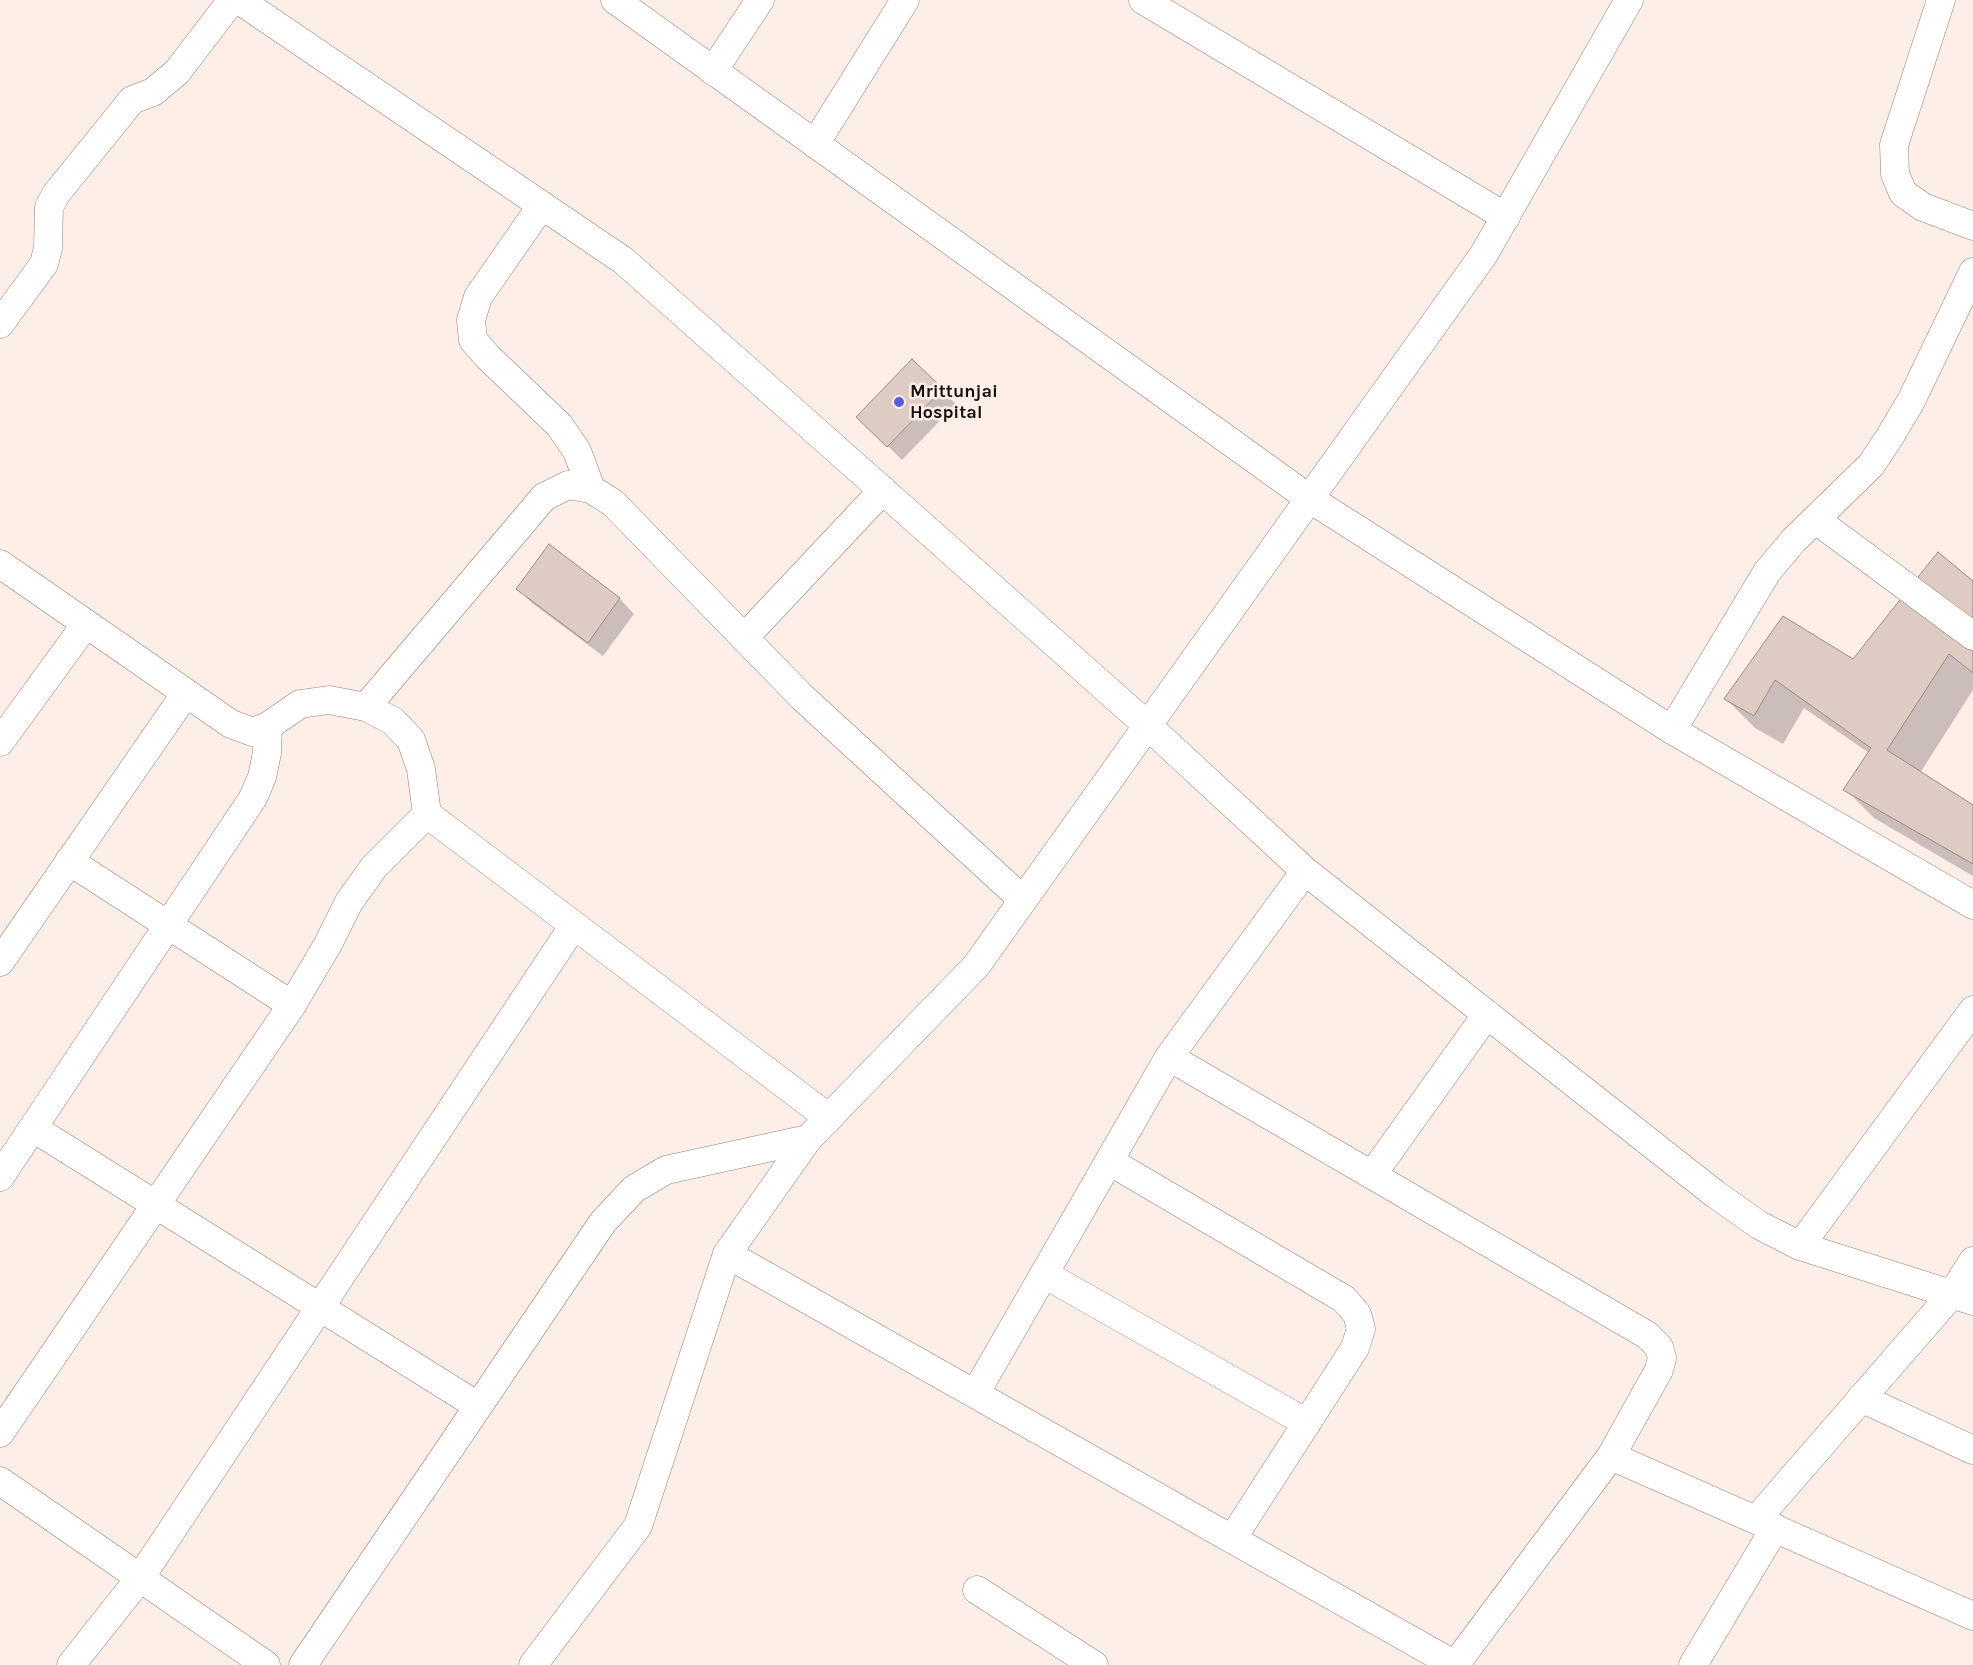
<!DOCTYPE html>
<html>
<head>
<meta charset="utf-8">
<style>
  body { margin:0 }
  canvas { display:block; background:#feeee8 }
</style>
</head>
<body>
<canvas width="1973" height="1665"></canvas>
<script>
const c = document.querySelector('canvas').getContext('2d');
c.lineJoin = 'round';
function paint(path, color) {
  c.fillStyle = color;
  c.fill(path, 'evenodd');
}
function poly(rows) {
  const path = new Path2D();
  for (const r of rows) {
    path.moveTo(r[0], r[1]);
    for (let i = 2; i < r.length; i += 2) path.lineTo(r[i], r[i + 1]);
  }
  return path;
}
function trace(path, color, width, dash) {
  c.strokeStyle = color;
  c.lineWidth = width;
  c.lineCap = dash ? 'butt' : 'round';
  c.setLineDash(dash || []);
  c.stroke(path);
}
function write(font, color, halo, rows, align = 'center') {
  c.font = font + ' Karla,sans-serif';
  c.lineWidth = 5;
  c.setLineDash([]);
  c.textBaseline = 'middle';
  c.strokeStyle = halo;
  c.fillStyle = color;
  for (const [text, x, y, turn = 0] of rows) {
    c.save();
    c.translate(x, y);
    c.rotate((+turn || 0) * Math.PI / 180);
    c.textAlign = isNaN(turn) ? turn : align;
    if (halo) c.strokeText(text, 0, 0);
    c.fillText(text, 0, 0);
    c.restore();
  }
}
paint(poly([
  [912,361,956,404,902,460,858,417],
  [549,546,620,599,634,614,603,656,532,603,518,589],
  [1973,582,1973,690,1920,773,1973,807,1973,876,1874,818,1845,789,1869,753,1804,708,1783,744,1755,728,1726,699,1783,618,1853,661]
]), '#0003');
const building = poly([
  [912,359,943,389,887,447,856,417,912,359],
  [549,544,620,598,588,643,516,589,549,544],
  [1938,552,1973,581,1973,673,1949,654,1887,750,1973,805,1973,864,1843,790,1871,748,1775,680,1754,716,1724,699,1783,616,1853,659,1938,552]
]);
paint(building, '#decbc3');
trace(building, '#9b8a83', 1);
const minor = poly([
  [239,0,624,261,1147,725,1305,871,1715,1194,1759,1225,1800,1246,1973,1301],
  [1143,0,1506,217],
  [1941,0,1894,145,1895,174,1903,193,1923,207,1973,226],
  [713,71,760,0],
  [815,144,905,0],
  [542,205,478,297,471,320,473,340,488,357,559,425,577,451,591,489],
  [0,324,44,264,48,248,49,207,56,194,132,100,153,92,177,72,232,0],
  [1816,520,1973,636],
  [0,564,231,724,253,732,268,726,300,704,329,700,366,707,393,721,411,740,421,769,427,814],
  [744,638,883,490],
  [366,707,544,497,568,485,591,489,613,503,802,697,1023,900],
  [1672,730,1767,572,1794,540,1871,465,1889,438,1911,401,1973,272],
  [0,742,86,624],
  [69,861,292,1005],
  [1305,871,1169,1057,1647,1335,1659,1347,1662,1358,1659,1370,1611,1456,1455,1665],
  [0,962,186,693],
  [33,1128,478,1406],
  [1109,1161,1344,1299,1357,1314,1361,1329,1355,1348,1232,1539],
  [1372,1175,1487,1014],
  [0,1177,253,798,262,777,267,753,268,726],
  [1800,1246,1973,1010],
  [727,1254,1455,1665],
  [1044,1274,1307,1423],
  [975,1394,1169,1057],
  [1861,1398,1973,1450],
  [0,1433,292,1005,328,944,349,902,374,867,427,814,829,1118],
  [1611,1456,1973,1616],
  [0,1481,266,1665],
  [1756,1520,1952,1294,1973,1261],
  [977,1590,1094,1665],
  [71,1665,140,1578,574,925],
  [303,1665,603,1222,634,1189,666,1170,808,1139],
  [1693,1665,1775,1528]
]);
const tertiary = poly([
  [615,0,1310,499,1672,730,1973,905],
  [533,1665,638,1526,727,1254,808,1139,976,966,1484,254,1629,0]
]);
trace(minor, '#918078', 29);
trace(tertiary, '#918078', 29);
trace(minor, '#fff', 28);
trace(tertiary, '#fff', 28);
for (const [x, y, r, color] of [
  [899,402,6,"#595ed6"]
]) {
  const dot = new Path2D();
  dot.arc(x, y, r, 0, 2 * Math.PI);
  c.fillStyle = color;
  c.fill(dot);
  trace(dot, '#feeee8', 2);
}
write('bold 18px', '#150f0c', '#feeee8', [
  ["Mrittunjai",910,392],
  ["Hospital",910,413]
], 'left');
</script>
</body>
</html>
